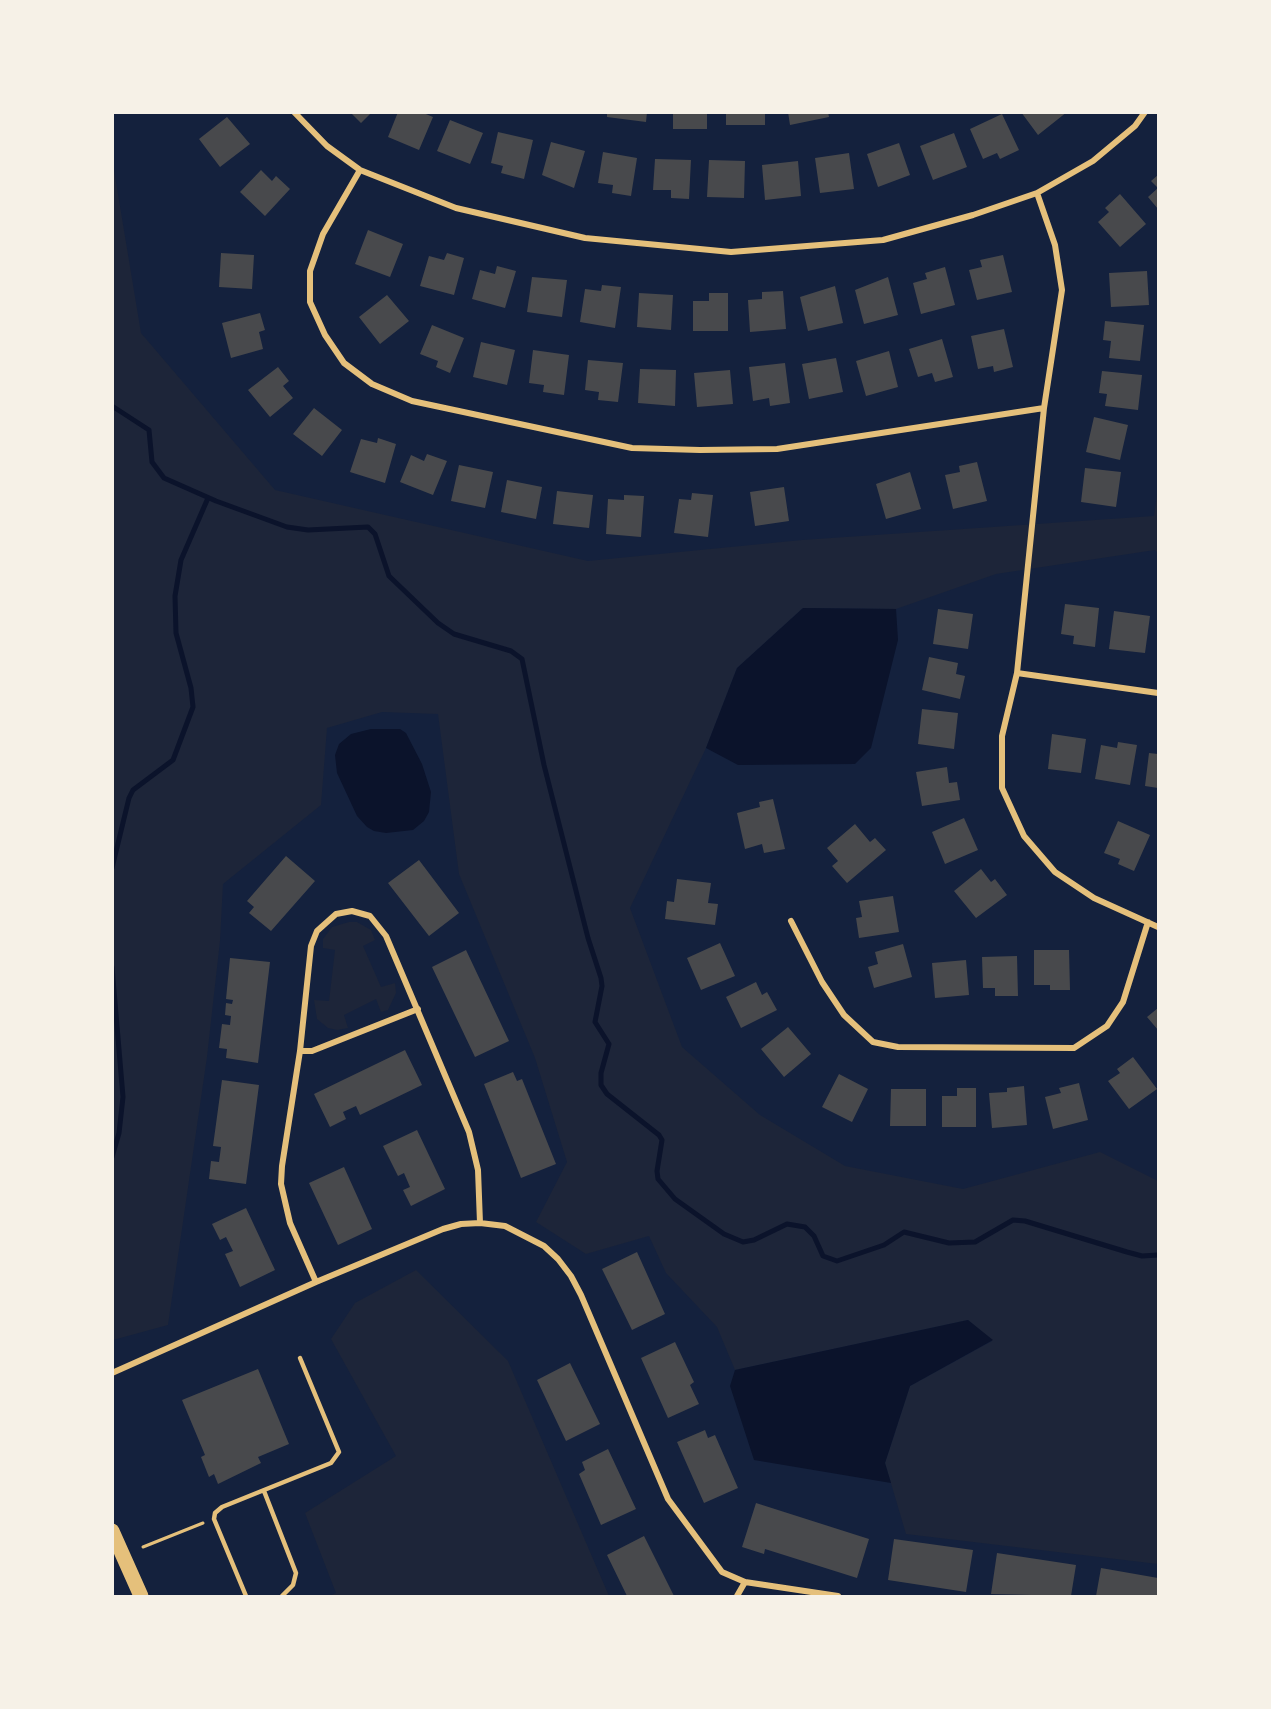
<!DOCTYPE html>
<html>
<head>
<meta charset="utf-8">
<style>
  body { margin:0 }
  #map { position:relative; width:1271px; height:1709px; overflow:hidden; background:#14213d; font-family:Figtree,sans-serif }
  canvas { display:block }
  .frame { position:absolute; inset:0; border:114px solid #f6f1e7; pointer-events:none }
</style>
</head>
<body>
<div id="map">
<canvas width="1271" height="1709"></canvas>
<div class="frame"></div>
</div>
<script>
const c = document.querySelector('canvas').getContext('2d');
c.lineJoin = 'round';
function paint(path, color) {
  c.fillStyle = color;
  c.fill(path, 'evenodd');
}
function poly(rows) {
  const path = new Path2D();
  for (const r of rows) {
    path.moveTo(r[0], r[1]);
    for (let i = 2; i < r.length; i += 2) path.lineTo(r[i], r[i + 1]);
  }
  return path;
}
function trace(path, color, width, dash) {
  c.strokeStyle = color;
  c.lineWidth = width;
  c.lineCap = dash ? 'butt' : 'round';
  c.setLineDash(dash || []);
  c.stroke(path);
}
paint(poly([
  [112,158,141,333,275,490,588,561,802,540,1154,516,1158,487,1158,553,1155,550,996,574,896,609,803,608,737,668,706,748,630,908,682,1047,760,1115,845,1166,963,1189,1100,1152,1158,1181,1158,1564,906,1534,885,1463,910,1386,992,1341,968,1320,735,1370,717,1327,666,1273,649,1236,586,1254,536,1222,567,1162,535,1058,459,874,438,714,382,712,327,728,321,805,223,884,220,941,207,1057,168,1325,113,1340],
  [349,922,357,922,371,930,375,940,363,946,381,987,395,983,396,993,388,1010,381,1012,376,999,344,1015,348,1028,337,1030,328,1028,317,1019,314,1000,329,1001,335,950,323,948,323,939,332,927],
  [416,1270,508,1361,609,1596,329,1596,336,1593,305,1513,396,1456,331,1339,355,1303]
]), '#1d2539');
paint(poly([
  [803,608,896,609,898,640,871,748,855,764,738,765,706,748,737,668],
  [371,729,400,729,406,733,422,764,431,792,429,812,424,821,413,830,386,833,374,831,367,827,357,816,337,773,335,755,339,744,351,734],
  [968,1320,993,1340,910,1386,885,1463,891,1483,754,1460,730,1386,735,1370]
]), '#0b132b');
trace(poly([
  [112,406,149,430,152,462,164,478,216,501,287,527,308,530,368,527,375,534,389,576,438,623,454,634,511,651,522,659,544,765,588,938,601,978,602,986,595,1022,609,1044,601,1073,601,1085,607,1094,659,1135,662,1140,657,1171,658,1179,675,1199,724,1234,743,1242,754,1240,787,1224,805,1227,814,1236,823,1256,837,1261,884,1245,904,1232,949,1243,975,1242,1013,1220,1025,1221,1127,1252,1142,1256,1158,1255],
  [112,868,129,798,133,790,173,760,193,707,191,688,176,633,175,596,181,560,208,498],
  [112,967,123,1097,119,1133,112,1157]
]), '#0b132b', 5);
paint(poly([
  [350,112,372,112,361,123],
  [398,112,421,112,433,117,419,150,388,137],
  [607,112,647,112,646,122,607,117],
  [673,112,707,112,707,129,673,129],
  [726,112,765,112,765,125,726,125],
  [788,112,828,112,829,117,790,125],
  [1021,112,1067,112,1038,135],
  [1002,114,1019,150,1000,159,997,153,983,159,970,129],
  [227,117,250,144,220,167,199,139],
  [450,120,483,133,470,164,437,151],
  [498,132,533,140,524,179,501,173,503,166,491,163],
  [954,133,967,167,933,180,920,146],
  [551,142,585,151,574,188,542,175],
  [899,143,910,175,878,187,867,154],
  [603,152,637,158,631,196,612,193,613,185,598,183],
  [849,153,854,189,820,193,815,158],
  [655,159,691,160,689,199,671,198,671,190,653,190],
  [709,160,745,161,744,198,707,197],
  [798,161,801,196,765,200,762,165],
  [261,170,272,181,276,176,290,189,265,216,240,192],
  [1158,175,1158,209,1148,197,1158,188,1151,181],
  [1120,194,1146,224,1120,247,1098,222,1109,212,1105,208],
  [368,230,403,244,390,277,355,264],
  [221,253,254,255,252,289,219,287],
  [447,253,464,258,454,295,420,286,429,256,444,260],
  [1003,255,1012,292,977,300,969,270,982,267,980,260],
  [497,266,516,271,505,308,472,299,480,270,495,274],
  [945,267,955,305,921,314,913,283,927,279,925,273],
  [1147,271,1149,305,1111,307,1109,273],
  [532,277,567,280,562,317,527,312],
  [888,277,898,315,864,324,855,290],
  [602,285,621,287,615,328,580,322,585,289,601,291],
  [835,286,843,323,808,331,800,297],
  [783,291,786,329,750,332,748,300,762,299,762,292],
  [639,293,673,295,671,330,637,327],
  [709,293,728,293,728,331,693,331,693,301,709,301],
  [387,295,409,321,380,344,359,317],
  [260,313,265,330,259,332,263,349,231,358,222,323],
  [1105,321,1144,325,1140,361,1109,358,1111,341,1103,340],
  [432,325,464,338,450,373,436,367,438,361,420,354],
  [1004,329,1013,367,994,372,993,366,978,369,971,336],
  [942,339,953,377,935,382,932,373,918,377,909,349],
  [481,342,515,350,507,385,473,377],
  [533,350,569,355,564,395,543,392,544,385,529,383],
  [889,351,898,387,866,396,856,361],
  [836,358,843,392,809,399,802,364],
  [588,360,623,363,618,402,598,400,599,392,585,390],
  [785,363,790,403,770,406,769,398,753,401,749,367],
  [278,367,289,381,283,386,293,398,270,417,248,390],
  [640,369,676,370,675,406,638,403],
  [730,370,733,404,697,407,694,373],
  [1102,371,1142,375,1138,410,1105,406,1107,394,1099,393],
  [314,408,342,430,322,456,293,434],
  [1094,417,1128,425,1120,460,1086,452],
  [378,438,396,444,385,483,350,472,361,439,377,443],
  [427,454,447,461,433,495,400,482,411,455,424,461],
  [977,462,987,501,953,509,945,475,960,472,959,466],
  [459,465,493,472,485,508,451,501],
  [1085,468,1121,472,1116,507,1081,502],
  [910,472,921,509,886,519,876,484],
  [507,480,542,487,536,519,501,512],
  [784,487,789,521,755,526,750,492],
  [557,491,593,495,589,528,553,524],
  [692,493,713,495,708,537,674,533,679,499,691,500],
  [624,495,644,496,641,537,606,534,608,499,624,500],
  [1065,604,1099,608,1095,647,1073,644,1074,636,1061,634],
  [938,609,973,614,968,649,933,644],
  [1114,611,1150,616,1145,653,1109,649],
  [929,657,958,663,956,674,965,676,960,699,922,690],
  [922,709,958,713,954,749,918,744],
  [1052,734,1086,739,1081,773,1048,769],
  [1118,742,1137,745,1130,785,1095,779,1101,745,1117,748],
  [1149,753,1158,754,1158,788,1145,786],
  [947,767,949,783,957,782,960,800,922,806,916,772],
  [773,799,785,849,764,853,762,844,745,849,737,813,760,807,759,802],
  [964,818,978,850,945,864,932,832],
  [1118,821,1150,835,1134,871,1118,864,1120,859,1104,853],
  [855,824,870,842,875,838,886,850,847,883,832,866,838,861,827,848],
  [286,856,315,881,271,931,249,913,254,907,247,901],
  [419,860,459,913,429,936,388,883],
  [981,869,991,882,995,879,1007,895,976,918,954,891],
  [677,879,711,883,708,903,718,904,715,925,665,919,667,901,674,902],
  [893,896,899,932,859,938,856,918,862,917,859,901],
  [720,943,735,976,701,990,687,958],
  [903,944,912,977,874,988,868,967,878,964,875,952],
  [466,950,509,1041,475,1057,432,967],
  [1034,950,1069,950,1070,990,1050,990,1050,985,1034,985],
  [1017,956,1018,996,995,996,995,988,983,988,982,957],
  [230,958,270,962,258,1063,226,1058,227,1049,219,1048,222,1024,230,1025,231,1016,225,1015,226,1003,232,1004,233,1000,226,999],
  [966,960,969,995,935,998,932,963],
  [756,982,762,995,767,992,777,1010,741,1028,726,997],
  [1158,1008,1158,1030,1147,1017],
  [788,1027,811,1054,784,1077,761,1049],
  [405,1050,422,1085,360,1115,356,1106,343,1112,346,1119,330,1127,314,1094],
  [1133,1057,1157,1089,1129,1109,1108,1081,1120,1073,1117,1069],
  [513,1072,517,1081,522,1079,556,1164,521,1178,484,1084],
  [839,1074,868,1089,852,1122,822,1107],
  [222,1080,259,1085,246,1184,209,1179,211,1161,219,1162,221,1147,213,1146],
  [1079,1083,1088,1120,1053,1129,1045,1097,1061,1093,1059,1088],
  [1024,1086,1027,1125,992,1128,989,1093,1007,1092,1007,1088],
  [957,1088,976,1088,976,1127,942,1127,942,1096,957,1096],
  [891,1089,926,1089,926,1126,890,1126],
  [417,1130,445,1189,411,1206,403,1190,410,1187,404,1173,398,1176,383,1146],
  [344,1167,372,1229,338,1245,309,1183],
  [246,1208,275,1270,240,1287,225,1254,233,1251,226,1237,220,1240,212,1224],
  [637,1252,665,1314,632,1330,602,1269],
  [675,1342,694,1382,690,1385,699,1404,668,1418,641,1358],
  [570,1363,600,1424,566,1441,537,1380],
  [258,1369,289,1444,258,1457,261,1463,218,1484,214,1474,209,1477,201,1457,205,1455,182,1400],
  [705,1430,708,1438,715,1435,738,1488,704,1503,677,1442],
  [608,1449,636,1509,601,1525,579,1474,585,1470,582,1462],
  [756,1503,869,1539,857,1578,765,1549,764,1554,742,1547],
  [644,1536,674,1596,627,1596,607,1555],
  [894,1539,973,1550,966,1592,888,1580],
  [997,1553,1076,1565,1071,1596,991,1594],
  [1101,1568,1158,1578,1158,1596,1096,1596]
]), '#48494c');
trace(poly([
  [143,1547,203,1523]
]), '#e5c07b', 3);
trace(poly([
  [264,1491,296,1573,293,1585,282,1596],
  [246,1596,214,1519,215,1513,222,1507,331,1463,339,1452,300,1358]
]), '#e5c07b', 4.5);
trace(poly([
  [294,112,327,146,360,170,456,208,585,238,731,252,883,240,973,215,1037,193,1093,161,1135,126,1145,112],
  [360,170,323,234,310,271,310,302,325,335,344,363,372,384,412,401,632,448,700,450,777,449,1044,408],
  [1037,193,1055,245,1062,290,1044,408,1017,673,1002,736,1002,788,1024,836,1055,872,1094,898,1158,927],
  [1017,673,1158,693],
  [791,921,822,982,844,1015,873,1042,898,1047,1074,1048,1107,1026,1123,1002,1148,922],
  [300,1051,312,1051,418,1009],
  [316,1282,290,1223,281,1184,282,1166,300,1051,311,946,317,931,336,914,352,911,370,916,386,936,469,1132,478,1170,480,1223],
  [112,1373,316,1282,443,1229,461,1224,480,1223,505,1226,544,1246,558,1259,571,1276,581,1295,668,1499,722,1572,745,1582,838,1596],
  [737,1596,745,1582]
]), '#e5c07b', 6);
trace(poly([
  [112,1531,141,1596]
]), '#e5c07b', 15);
</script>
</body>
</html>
